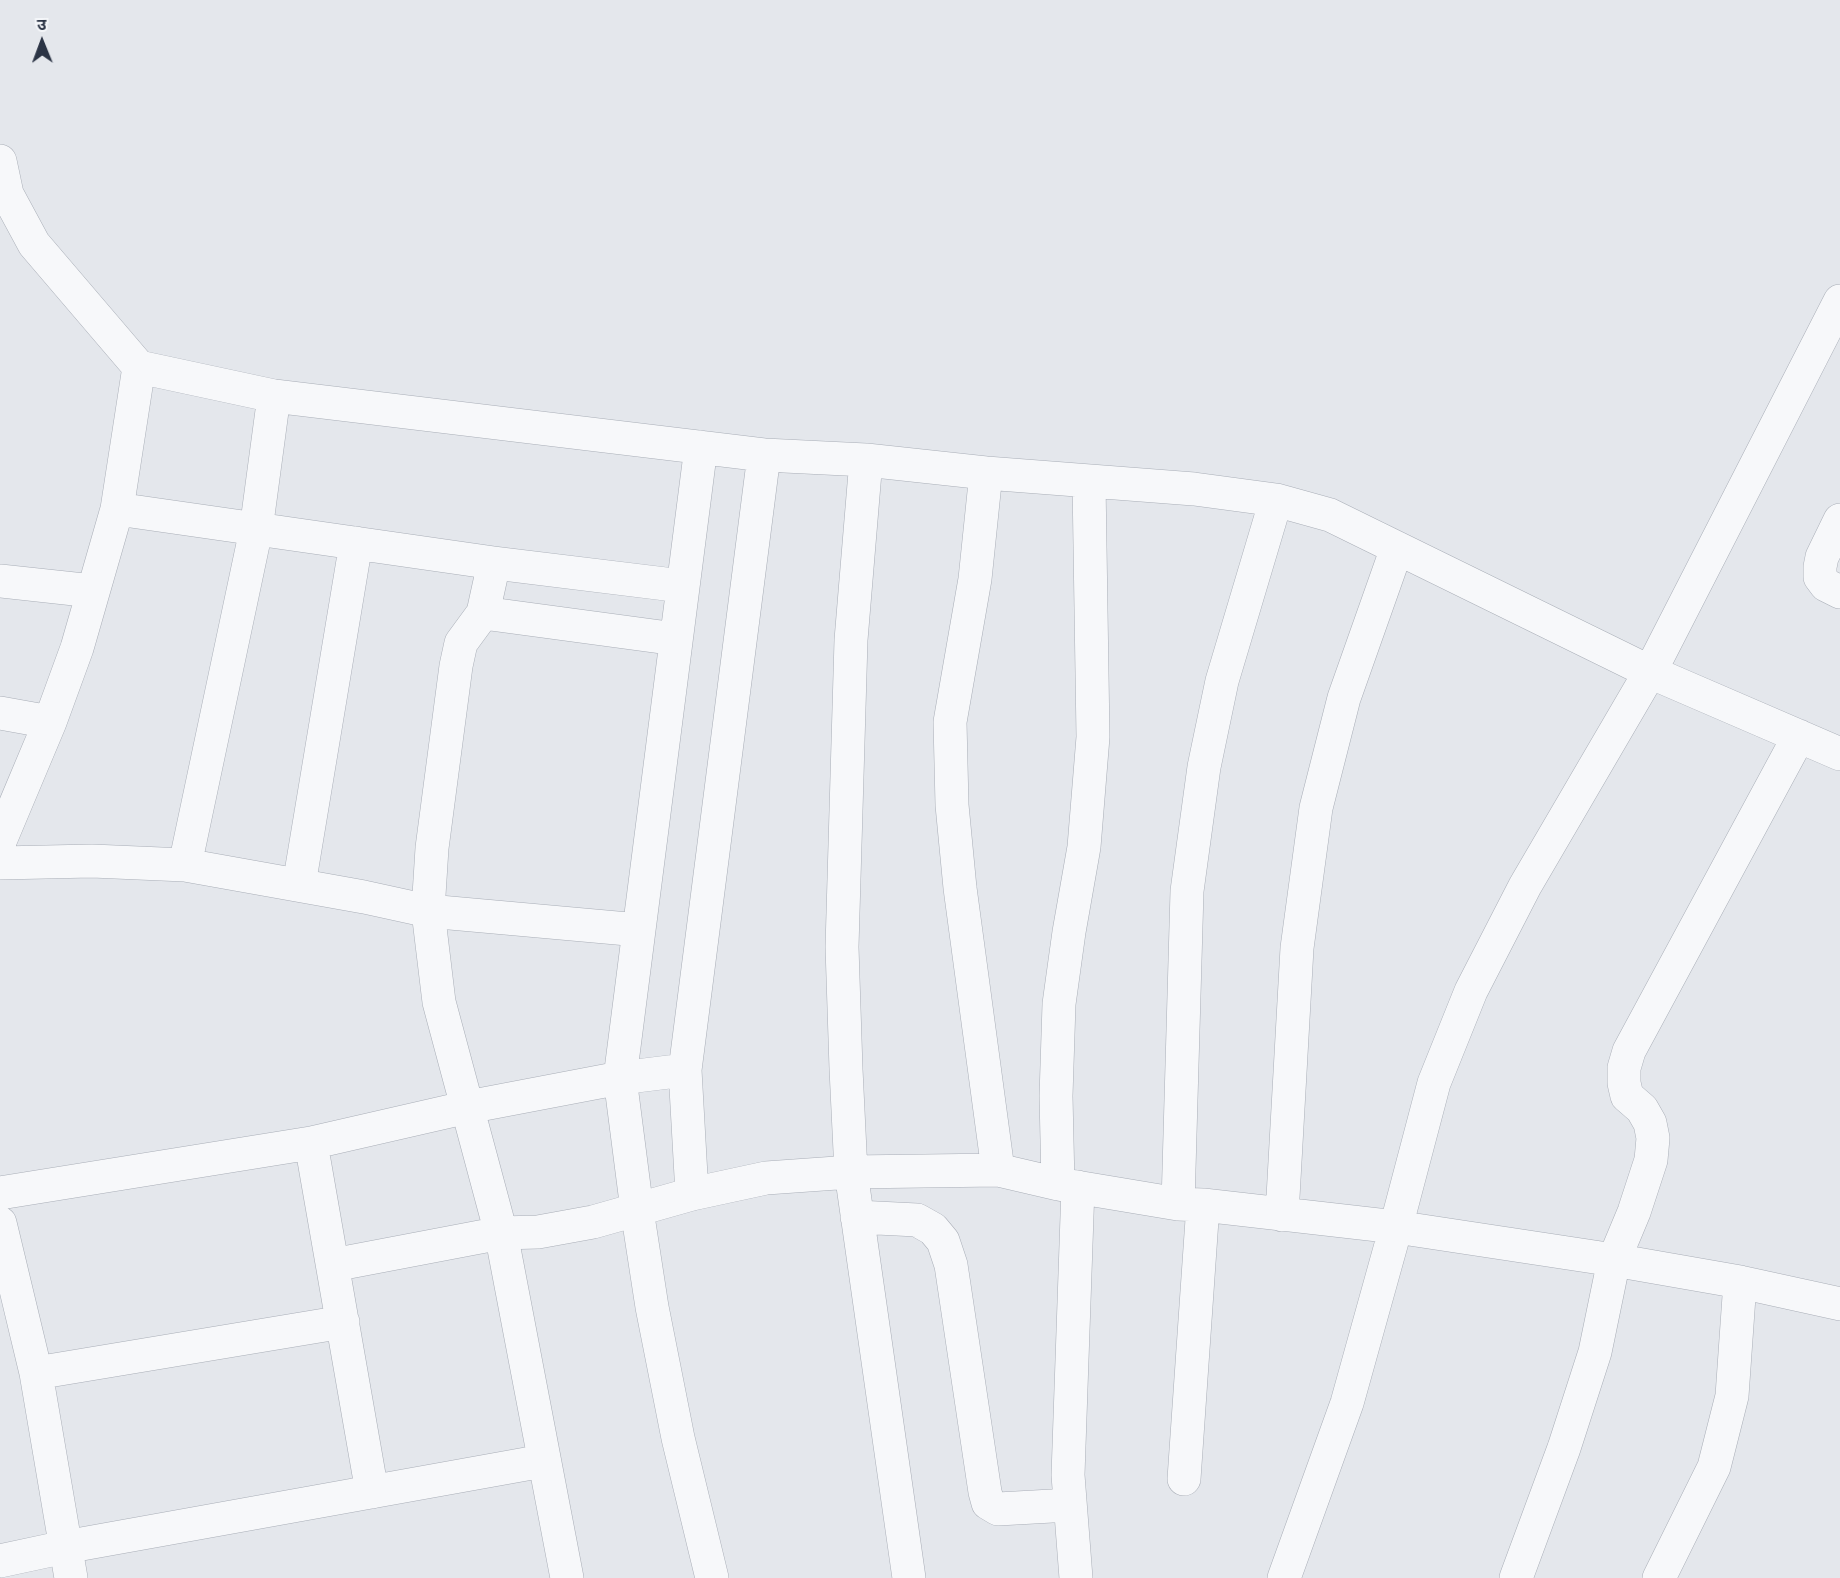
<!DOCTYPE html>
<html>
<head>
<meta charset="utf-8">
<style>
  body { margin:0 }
  #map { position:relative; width:1840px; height:1578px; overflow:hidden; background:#e4e7ec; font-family:Mulish,"Noto Sans Devanagari",sans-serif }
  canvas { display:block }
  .north { position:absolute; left:12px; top:12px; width:60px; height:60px; -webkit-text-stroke:4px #f4f6f9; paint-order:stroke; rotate:359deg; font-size:16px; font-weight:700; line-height:24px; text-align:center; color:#2b3445 }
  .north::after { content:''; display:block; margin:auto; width:21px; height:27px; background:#2b3445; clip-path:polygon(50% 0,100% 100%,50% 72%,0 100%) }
</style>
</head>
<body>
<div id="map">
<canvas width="1840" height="1578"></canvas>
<div class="north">उ</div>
</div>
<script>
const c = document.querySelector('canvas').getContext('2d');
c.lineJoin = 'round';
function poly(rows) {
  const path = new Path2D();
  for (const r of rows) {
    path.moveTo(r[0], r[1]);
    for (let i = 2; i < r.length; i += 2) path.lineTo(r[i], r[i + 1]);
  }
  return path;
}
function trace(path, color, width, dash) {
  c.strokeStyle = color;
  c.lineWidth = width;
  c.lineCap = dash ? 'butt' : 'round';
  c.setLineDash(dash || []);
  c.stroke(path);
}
const minor = poly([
  [0,161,7,194,34,244,139,367,274,396,764,455,866,460,986,473,1194,489,1276,500,1330,515,1650,672,1840,754],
  [701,447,620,1078,637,1210,652,1307,678,1438,712,1578],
  [866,460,851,640,842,947,846,1069,851,1172,909,1578],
  [986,473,975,579,950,722,952,805,960,888,998,1170],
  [117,509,494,563,682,586],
  [1840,520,1822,557,1820,567,1820,577,1826,585,1840,592],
  [494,563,483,613,461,643,456,666,432,848,428,911,439,1002,501,1233,567,1578],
  [0,581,93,591],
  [483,613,676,639],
  [0,713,50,722],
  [0,841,50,722,77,648,117,509,139,367],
  [0,863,92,861,185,865,364,897,428,911,639,930],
  [185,865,256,530,274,396],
  [299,885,356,543],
  [311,1143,372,1492],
  [1058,1184,1056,1096,1059,1004,1069,932,1084,847,1093,737,1089,482],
  [0,1193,311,1143,468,1107,620,1078,685,1070],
  [692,1194,685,1070,764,455],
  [1178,1204,1187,891,1204,767,1222,681,1276,500],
  [1282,1215,1297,948,1316,808,1344,698,1397,548],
  [857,1217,917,1220,933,1229,943,1241,951,1265,985,1492,988,1503,998,1509,1070,1505],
  [0,1223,36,1373,71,1578],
  [333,1265,501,1233,538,1232,593,1222,692,1194,766,1178,851,1172,998,1170,1058,1184,1178,1204,1203,1205,1396,1227,1614,1260,1740,1282,1840,1304],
  [36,1373,343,1322],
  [1184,1479,1203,1205],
  [0,1561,65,1547,543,1461],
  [1076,1578,1068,1475,1078,1187],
  [1284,1578,1347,1403,1396,1227,1434,1083,1471,991,1525,886,1650,672,1840,301],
  [1516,1578,1564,1448,1595,1352,1614,1260,1634,1212,1651,1160,1653,1138,1650,1123,1642,1109,1627,1096,1624,1083,1624,1068,1629,1051,1799,736],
  [1659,1578,1714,1467,1732,1396,1740,1282]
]);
trace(minor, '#a9aeb7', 34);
trace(minor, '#f7f8fa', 33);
</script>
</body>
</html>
